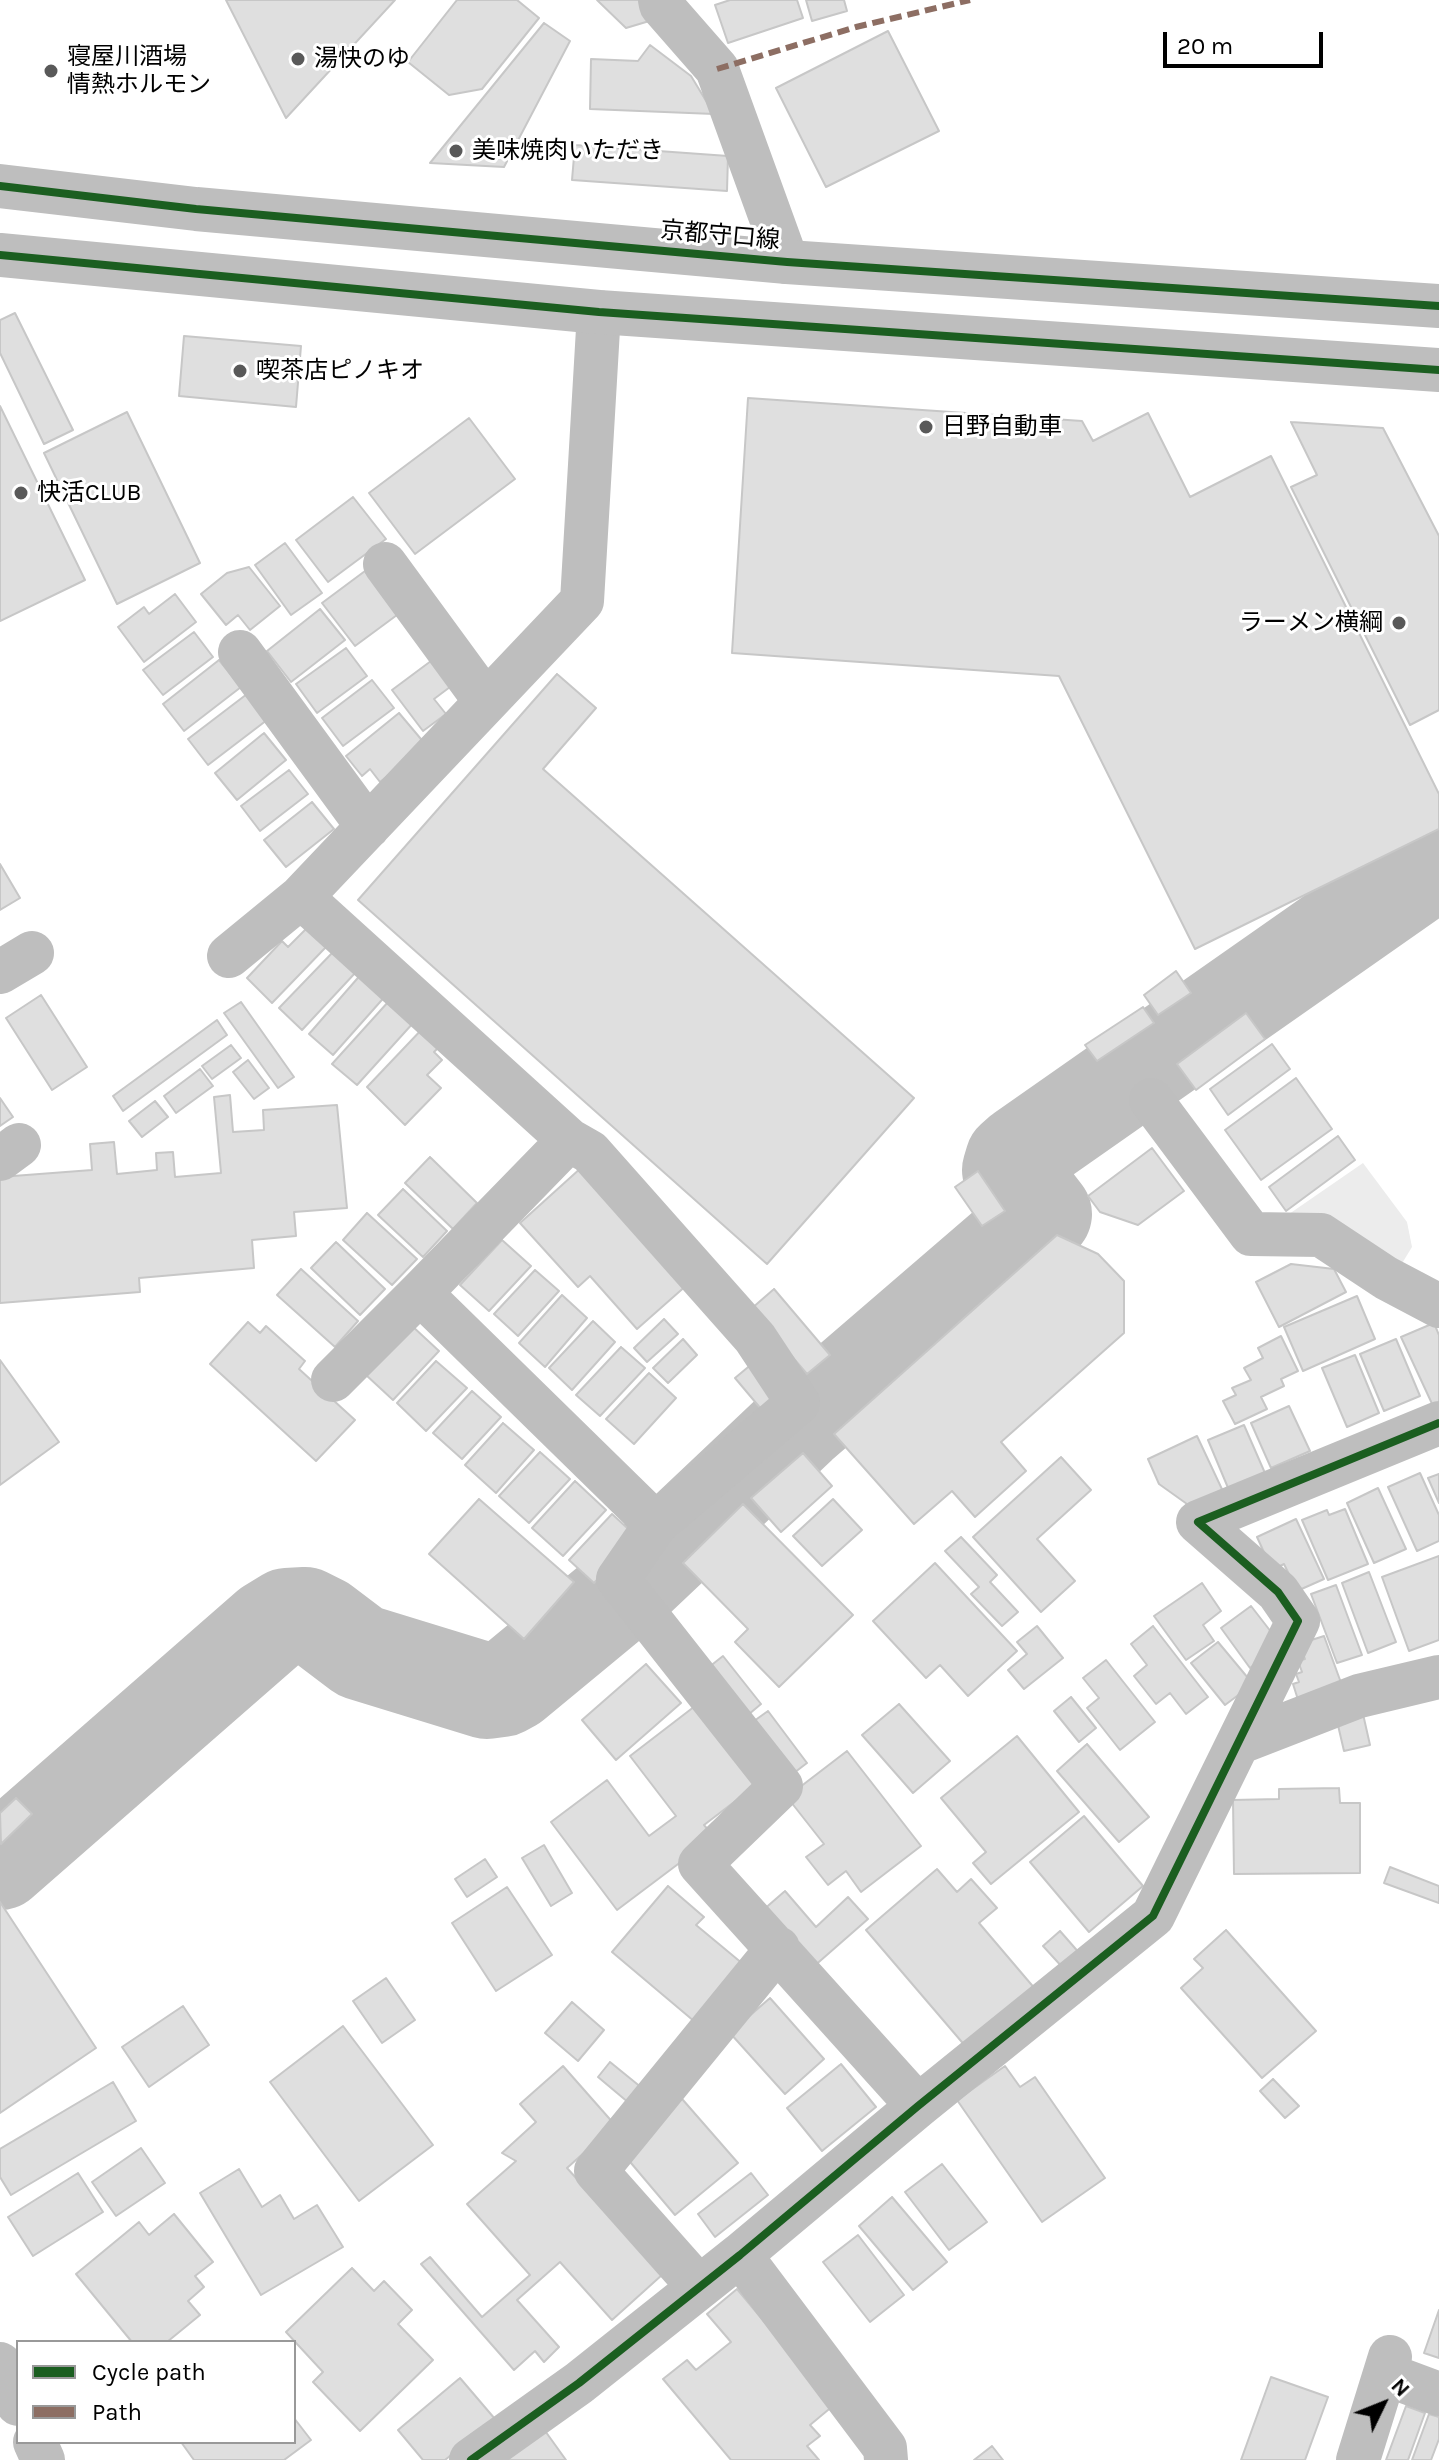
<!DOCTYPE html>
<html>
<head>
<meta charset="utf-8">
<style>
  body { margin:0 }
  #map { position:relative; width:1439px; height:2460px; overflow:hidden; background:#fff; font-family:Karla,sans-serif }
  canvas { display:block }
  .legend { position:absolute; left:16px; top:2340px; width:280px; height:104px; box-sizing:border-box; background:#fff; border:2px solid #999; margin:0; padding:10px 14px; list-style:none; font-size:24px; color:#000 }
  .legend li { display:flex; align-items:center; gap:16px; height:40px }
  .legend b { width:40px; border:2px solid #999 }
  .north { position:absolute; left:1343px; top:2364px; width:80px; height:80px; -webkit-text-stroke:6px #fff; paint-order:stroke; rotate:47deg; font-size:22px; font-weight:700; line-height:32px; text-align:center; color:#000 }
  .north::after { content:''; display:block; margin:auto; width:28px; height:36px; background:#000; clip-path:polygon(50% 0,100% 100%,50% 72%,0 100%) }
  .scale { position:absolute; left:1163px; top:32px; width:160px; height:36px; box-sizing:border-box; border:4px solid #000; border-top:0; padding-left:10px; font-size:24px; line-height:28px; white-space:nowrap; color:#000; -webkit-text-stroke:6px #fff; paint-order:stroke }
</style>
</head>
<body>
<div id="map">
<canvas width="1439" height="2460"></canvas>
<ul class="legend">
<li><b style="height:10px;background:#1b5e20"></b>Cycle path</li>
<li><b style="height:10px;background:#8d6e63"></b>Path</li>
</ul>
<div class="north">N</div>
<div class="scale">20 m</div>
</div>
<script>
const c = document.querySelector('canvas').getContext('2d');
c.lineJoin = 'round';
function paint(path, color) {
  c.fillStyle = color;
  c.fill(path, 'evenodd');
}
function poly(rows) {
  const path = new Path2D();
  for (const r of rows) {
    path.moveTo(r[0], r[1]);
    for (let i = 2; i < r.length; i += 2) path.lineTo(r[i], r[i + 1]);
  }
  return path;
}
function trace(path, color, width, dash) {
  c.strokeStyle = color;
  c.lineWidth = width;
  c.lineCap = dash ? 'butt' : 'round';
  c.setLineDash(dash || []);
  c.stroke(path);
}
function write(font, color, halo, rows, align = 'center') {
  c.font = font + ' Karla,"Noto Sans JP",sans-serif';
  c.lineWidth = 6;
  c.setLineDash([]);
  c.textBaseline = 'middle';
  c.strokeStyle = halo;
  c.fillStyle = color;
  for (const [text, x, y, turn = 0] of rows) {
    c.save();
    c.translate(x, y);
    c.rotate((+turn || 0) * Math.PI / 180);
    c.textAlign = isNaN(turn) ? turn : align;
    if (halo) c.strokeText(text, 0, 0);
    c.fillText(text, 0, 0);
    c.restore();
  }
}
paint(poly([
  [1363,1163,1407,1222,1412,1247,1401,1265,1276,1223]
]), '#ececec');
trace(poly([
  [0,1862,269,1627,287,1616,305,1615,323,1624,360,1652,487,1691,502,1689,513,1683,617,1597,799,1425,1044,1214,1010,1170,1013,1160,1022,1152,1439,860]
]), '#bfbfbf', 96);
const building = poly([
  [226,0,395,0,286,118,226,0],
  [457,0,517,0,539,18,482,89,449,95,408,62,457,0],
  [597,0,650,0,656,19,626,28,597,0],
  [730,0,797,0,803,18,728,43,715,5,730,0],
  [806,0,844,0,847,11,812,21,806,0],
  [544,23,570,41,504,167,430,163,544,23],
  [888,31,939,131,826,187,776,88,888,31],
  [650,45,691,76,714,114,590,109,591,59,638,61,650,45],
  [575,145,728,156,727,191,572,180,575,145],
  [15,313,73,430,44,444,0,353,0,320,15,313],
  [184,336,301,346,296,407,179,396,184,336],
  [748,398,1082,421,1093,441,1148,413,1190,497,1271,456,1439,794,1439,829,1195,949,1059,676,732,653,748,398],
  [0,406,85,580,0,621,0,406],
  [127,412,200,563,117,604,44,453,127,412],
  [469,418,515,479,415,554,369,493,469,418],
  [1291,422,1383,428,1439,536,1439,710,1410,725,1291,487,1317,475,1291,422],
  [353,497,386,539,328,582,296,540,353,497],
  [285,543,322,593,291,615,255,565,285,543],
  [249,567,280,606,250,630,238,615,226,625,201,594,227,573,249,567],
  [365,571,397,615,355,646,322,603,365,571],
  [175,594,196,622,144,662,118,627,144,607,149,614,175,594],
  [320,609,345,640,291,682,267,651,320,609],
  [194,632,213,657,163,695,143,670,194,632],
  [346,648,367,676,317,713,296,684,346,648],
  [435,658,454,684,434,699,446,714,423,731,392,690,435,658],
  [219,660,241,687,184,731,163,704,219,660],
  [557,674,596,708,543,769,914,1098,767,1264,358,900,557,674],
  [372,680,394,708,343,746,322,718,372,680],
  [247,694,267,720,208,765,188,739,247,694],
  [399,713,426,745,380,782,370,769,362,776,346,756,399,713],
  [264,733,286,760,237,800,215,773,264,733],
  [289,770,308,794,260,831,241,806,289,770],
  [312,802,334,829,286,867,264,840,312,802],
  [0,864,20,898,0,910,0,864],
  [306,929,326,947,272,1003,247,978,282,941,288,947,306,929],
  [334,951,356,972,302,1030,279,1008,334,951],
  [1176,971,1191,993,1158,1015,1144,995,1176,971],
  [363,972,388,993,333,1055,309,1034,363,972],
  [41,995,87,1067,52,1090,6,1018,41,995],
  [389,1001,414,1022,357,1085,332,1064,389,1001],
  [241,1002,294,1077,278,1088,224,1013,241,1002],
  [1143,1007,1154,1023,1097,1061,1085,1045,1143,1007],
  [1246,1013,1265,1039,1196,1090,1177,1064,1246,1013],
  [217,1020,227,1035,123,1111,113,1096,217,1020],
  [425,1026,443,1043,434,1052,442,1060,427,1075,441,1088,405,1125,367,1087,425,1026],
  [1272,1044,1290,1069,1228,1115,1210,1089,1272,1044],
  [231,1045,241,1058,212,1079,202,1066,231,1045],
  [248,1060,269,1088,254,1099,233,1072,248,1060],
  [200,1069,213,1086,176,1113,164,1096,200,1069],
  [1296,1078,1332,1129,1261,1180,1225,1130,1296,1078],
  [230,1095,233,1132,264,1130,263,1110,337,1105,347,1208,294,1212,296,1236,252,1240,254,1268,139,1278,140,1292,0,1303,0,1177,92,1170,90,1144,114,1142,117,1174,157,1170,156,1153,173,1152,175,1177,221,1173,214,1097,230,1095],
  [0,1098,13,1117,0,1126,0,1098],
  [155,1101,168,1117,142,1137,129,1121,155,1101],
  [1338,1136,1355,1160,1286,1211,1269,1187,1338,1136],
  [1152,1148,1184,1191,1138,1225,1100,1212,1088,1196,1152,1148],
  [430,1157,477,1203,453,1229,405,1183,430,1157],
  [582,1167,688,1284,637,1329,590,1276,578,1287,520,1223,582,1167],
  [978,1171,1005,1211,982,1226,955,1187,978,1171],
  [403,1189,447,1231,423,1257,378,1215,403,1189],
  [367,1213,417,1259,392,1285,343,1240,367,1213],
  [1057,1235,1098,1254,1124,1281,1124,1333,1001,1442,1026,1471,975,1517,952,1491,914,1524,834,1434,1057,1235],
  [502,1240,531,1266,489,1311,460,1285,502,1240],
  [336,1242,385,1289,360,1315,311,1268,336,1242],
  [1291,1264,1334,1269,1346,1292,1279,1327,1256,1282,1291,1264],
  [301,1269,358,1321,335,1347,277,1295,301,1269],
  [535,1270,559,1291,518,1336,494,1314,535,1270],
  [774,1289,830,1355,807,1374,751,1309,774,1289],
  [562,1295,587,1318,545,1367,519,1343,562,1295],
  [1357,1296,1375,1339,1303,1371,1284,1327,1357,1296],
  [664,1319,678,1334,647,1362,634,1348,664,1319],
  [593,1321,615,1342,572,1390,549,1368,593,1321],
  [248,1322,260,1333,266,1326,305,1361,299,1369,355,1420,316,1461,210,1364,248,1322],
  [1434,1323,1439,1335,1439,1406,1434,1408,1401,1337,1434,1323],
  [411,1325,439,1351,393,1400,366,1375,411,1325],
  [1281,1336,1298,1371,1281,1379,1284,1386,1261,1397,1267,1409,1235,1424,1223,1401,1236,1395,1232,1388,1251,1380,1244,1368,1263,1358,1258,1348,1281,1336],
  [683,1339,697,1355,668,1383,653,1368,683,1339],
  [1396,1339,1420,1396,1384,1411,1360,1354,1396,1339],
  [621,1347,645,1368,600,1416,576,1395,621,1347],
  [1355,1355,1379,1413,1347,1427,1322,1368,1355,1355],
  [0,1360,59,1442,0,1485,0,1360],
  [436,1361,467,1388,426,1431,397,1403,436,1361],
  [753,1363,785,1401,767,1416,735,1378,753,1363],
  [649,1373,676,1398,634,1444,606,1419,649,1373],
  [472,1391,501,1417,462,1459,433,1433,472,1391],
  [1289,1406,1310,1451,1271,1468,1251,1423,1289,1406],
  [503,1423,534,1450,496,1493,465,1465,503,1423],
  [1244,1425,1268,1480,1231,1495,1208,1440,1244,1425],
  [1197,1436,1228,1502,1201,1514,1159,1484,1148,1459,1197,1436],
  [540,1452,570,1479,529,1523,499,1496,540,1452],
  [803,1453,832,1486,781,1532,751,1498,803,1453],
  [1061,1457,1091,1490,1037,1539,1075,1581,1041,1612,973,1537,1061,1457],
  [1420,1473,1439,1515,1439,1541,1417,1551,1388,1487,1420,1473],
  [1439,1474,1439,1503,1428,1478,1439,1474],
  [575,1481,606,1510,563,1556,532,1528,575,1481],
  [1378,1488,1406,1549,1374,1563,1347,1503,1378,1488],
  [479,1499,574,1582,524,1639,429,1554,479,1499],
  [833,1499,862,1530,822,1566,793,1536,833,1499],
  [743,1504,853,1615,779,1687,735,1642,748,1629,683,1563,743,1504],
  [1345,1509,1368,1564,1328,1580,1302,1520,1327,1510,1329,1515,1345,1509],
  [612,1514,637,1537,594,1583,569,1560,612,1514],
  [1296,1519,1324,1579,1297,1591,1284,1564,1272,1570,1257,1537,1296,1519],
  [961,1537,997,1575,990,1582,1018,1612,1002,1626,971,1594,979,1587,945,1551,961,1537],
  [1439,1556,1439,1640,1409,1651,1382,1577,1439,1556],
  [935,1563,1017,1651,968,1696,940,1665,926,1678,873,1621,935,1563],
  [1369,1572,1396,1642,1368,1653,1342,1583,1369,1572],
  [1202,1583,1221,1611,1203,1625,1214,1641,1186,1660,1154,1616,1202,1583],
  [1336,1585,1362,1655,1337,1663,1311,1594,1336,1585],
  [1251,1606,1275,1637,1273,1651,1250,1668,1221,1628,1251,1606],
  [1037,1626,1063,1658,1024,1689,1008,1670,1027,1654,1017,1642,1037,1626],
  [1153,1626,1208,1697,1186,1714,1170,1693,1156,1704,1134,1676,1147,1665,1131,1644,1153,1626],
  [1324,1636,1344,1691,1300,1706,1293,1684,1299,1682,1296,1674,1302,1672,1298,1661,1305,1659,1299,1644,1324,1636],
  [1218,1642,1253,1684,1225,1705,1191,1663,1218,1642],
  [723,1656,761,1704,742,1720,704,1671,723,1656],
  [1106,1660,1155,1722,1120,1750,1087,1708,1099,1698,1083,1678,1106,1660],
  [646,1664,681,1703,616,1760,582,1720,646,1664],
  [1071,1697,1096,1728,1079,1742,1054,1711,1071,1697],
  [699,1703,759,1783,704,1825,714,1837,617,1910,551,1822,607,1780,649,1836,676,1816,630,1756,699,1703],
  [899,1704,950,1761,913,1793,862,1735,899,1704],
  [768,1711,807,1763,786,1779,747,1726,768,1711],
  [1363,1714,1370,1745,1344,1751,1337,1721,1363,1714],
  [1017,1736,1079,1812,991,1884,973,1863,986,1852,941,1798,1017,1736],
  [1087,1744,1149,1817,1119,1842,1057,1771,1087,1744],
  [847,1751,921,1846,861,1892,846,1871,828,1885,806,1857,824,1844,787,1797,847,1751],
  [1339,1788,1340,1803,1360,1803,1360,1873,1234,1874,1233,1800,1279,1799,1279,1789,1339,1788],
  [16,1798,32,1814,1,1844,0,1813,16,1798],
  [1084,1816,1143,1886,1089,1932,1030,1862,1084,1816],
  [544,1845,572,1893,551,1906,522,1858,544,1845],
  [485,1859,497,1877,467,1897,455,1879,485,1859],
  [1390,1867,1439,1886,1439,1903,1384,1883,1390,1867],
  [937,1869,957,1892,971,1879,997,1908,979,1923,1036,1990,967,2048,866,1930,937,1869],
  [668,1886,704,1917,696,1925,749,1969,701,2027,612,1952,668,1886],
  [507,1887,552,1955,496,1991,452,1923,507,1887],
  [785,1891,816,1927,848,1897,868,1919,812,1968,762,1911,785,1891],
  [0,1902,96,2048,0,2113,0,1902],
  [1226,1930,1316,2031,1262,2078,1181,1988,1203,1968,1194,1959,1226,1930],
  [1060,1931,1081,1955,1064,1969,1043,1946,1060,1931],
  [386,1978,415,2020,382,2043,353,2001,386,1978],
  [770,1998,824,2059,785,2094,730,2033,770,1998],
  [572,2002,604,2030,578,2061,545,2033,572,2002],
  [183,2006,209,2045,149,2087,122,2047,183,2006],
  [343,2026,433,2145,359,2201,270,2082,343,2026],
  [610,2062,642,2088,629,2103,598,2077,610,2062],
  [841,2064,876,2107,822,2151,787,2108,841,2064],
  [563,2066,615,2125,567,2168,663,2274,612,2320,560,2262,517,2300,559,2347,544,2362,535,2351,514,2370,421,2264,430,2257,482,2317,530,2275,467,2204,516,2161,502,2153,536,2122,520,2104,563,2066],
  [1005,2066,1020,2087,1035,2077,1105,2178,1042,2222,957,2100,1005,2066],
  [1273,2079,1299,2106,1285,2118,1260,2091,1273,2079],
  [113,2082,136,2121,11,2195,0,2177,0,2149,113,2082],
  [676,2092,738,2163,675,2215,620,2150,676,2092],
  [141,2148,165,2183,116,2216,92,2182,141,2148],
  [942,2164,987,2222,949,2250,905,2192,942,2164],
  [239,2169,262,2207,280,2195,294,2219,317,2205,343,2247,261,2295,200,2193,239,2169],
  [78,2173,103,2212,33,2256,8,2217,78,2173],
  [751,2173,768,2195,715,2237,698,2214,751,2173],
  [892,2197,947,2262,913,2290,859,2226,892,2197],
  [174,2214,213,2262,195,2276,204,2287,188,2301,200,2315,167,2342,132,2342,76,2274,139,2222,149,2235,174,2214],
  [858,2235,904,2295,870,2322,823,2262,858,2235],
  [352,2268,374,2291,384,2281,412,2310,398,2324,433,2360,360,2431,313,2382,323,2372,286,2332,352,2268],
  [737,2289,834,2405,810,2425,820,2436,807,2446,819,2460,731,2460,663,2379,687,2360,696,2370,731,2342,707,2314,737,2289],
  [1439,2310,1439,2358,1424,2353,1439,2310],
  [1271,2377,1328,2397,1305,2460,1241,2460,1271,2377],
  [460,2378,495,2419,445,2460,423,2460,398,2430,460,2378],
  [1406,2406,1425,2413,1408,2460,1386,2460,1406,2406],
  [1429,2414,1439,2417,1439,2439,1431,2460,1412,2460,1429,2414],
  [294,2418,311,2440,284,2460,194,2460,181,2442,294,2442,294,2418],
  [543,2428,566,2460,498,2460,543,2428],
  [992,2446,1003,2460,974,2460,992,2446]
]);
paint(building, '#dfdfdf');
trace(building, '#c7c7c7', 2);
trace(poly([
  [660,0,661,5,717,69,787,262],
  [599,312,582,601,301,897,569,1140,420,1293,656,1524],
  [385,564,486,702],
  [240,652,368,827],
  [229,956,301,897],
  [0,972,32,953],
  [1151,1100,1251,1234,1321,1235,1386,1278,1439,1306],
  [569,1140,590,1152,755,1338,798,1403,656,1524,618,1579,781,1786,700,1864,918,2106],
  [0,1159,19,1145],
  [333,1380,420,1293],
  [1238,1743,1359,1696,1439,1677],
  [740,2255,885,2448,886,2460],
  [699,2287,596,2171,778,1948],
  [0,2364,18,2404],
  [1385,2374,1439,2394],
  [35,2442,43,2460],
  [471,2460,579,2383,740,2255,918,2106,1153,1916,1298,1621,1278,1592,1198,1522,1439,1423],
  [1358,2460,1390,2357]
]), '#bebebe', 44);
trace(poly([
  [0,186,196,209,787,262,1439,306],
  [0,255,599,312,1439,370]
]), '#bebebe', 44);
trace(poly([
  [717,69,856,27,970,0]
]), '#8d6e63', 6, [12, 6]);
trace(poly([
  [0,186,196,209,787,262,1439,306],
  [0,255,599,312,1439,370],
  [471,2460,579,2383,740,2255,918,2106,1153,1916,1298,1621,1278,1592,1198,1522,1439,1423]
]), '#1b5e20', 8);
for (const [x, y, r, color] of [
  [298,59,8,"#595959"],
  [51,71,8,"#595959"],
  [456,151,8,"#595959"],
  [240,371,8,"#595959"],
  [926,427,8,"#595959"],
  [21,493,8,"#595959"],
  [1399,623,8,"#595959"]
]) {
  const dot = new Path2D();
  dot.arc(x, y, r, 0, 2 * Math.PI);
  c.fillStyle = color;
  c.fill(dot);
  trace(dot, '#fff', 3);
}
write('24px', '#000', '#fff', [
  ["寝屋川酒場",67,57],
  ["情熱ホルモン",67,85],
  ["湯快のゆ",314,59],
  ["美味焼肉いただき",472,151],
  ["喫茶店ピノキオ",256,371],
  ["日野自動車",942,427],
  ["快活CLUB",37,493],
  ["ラーメン横綱",1383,623,"right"]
], 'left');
write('24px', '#000', '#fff', [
  ["京都守口線",720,236,5]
]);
</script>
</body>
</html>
